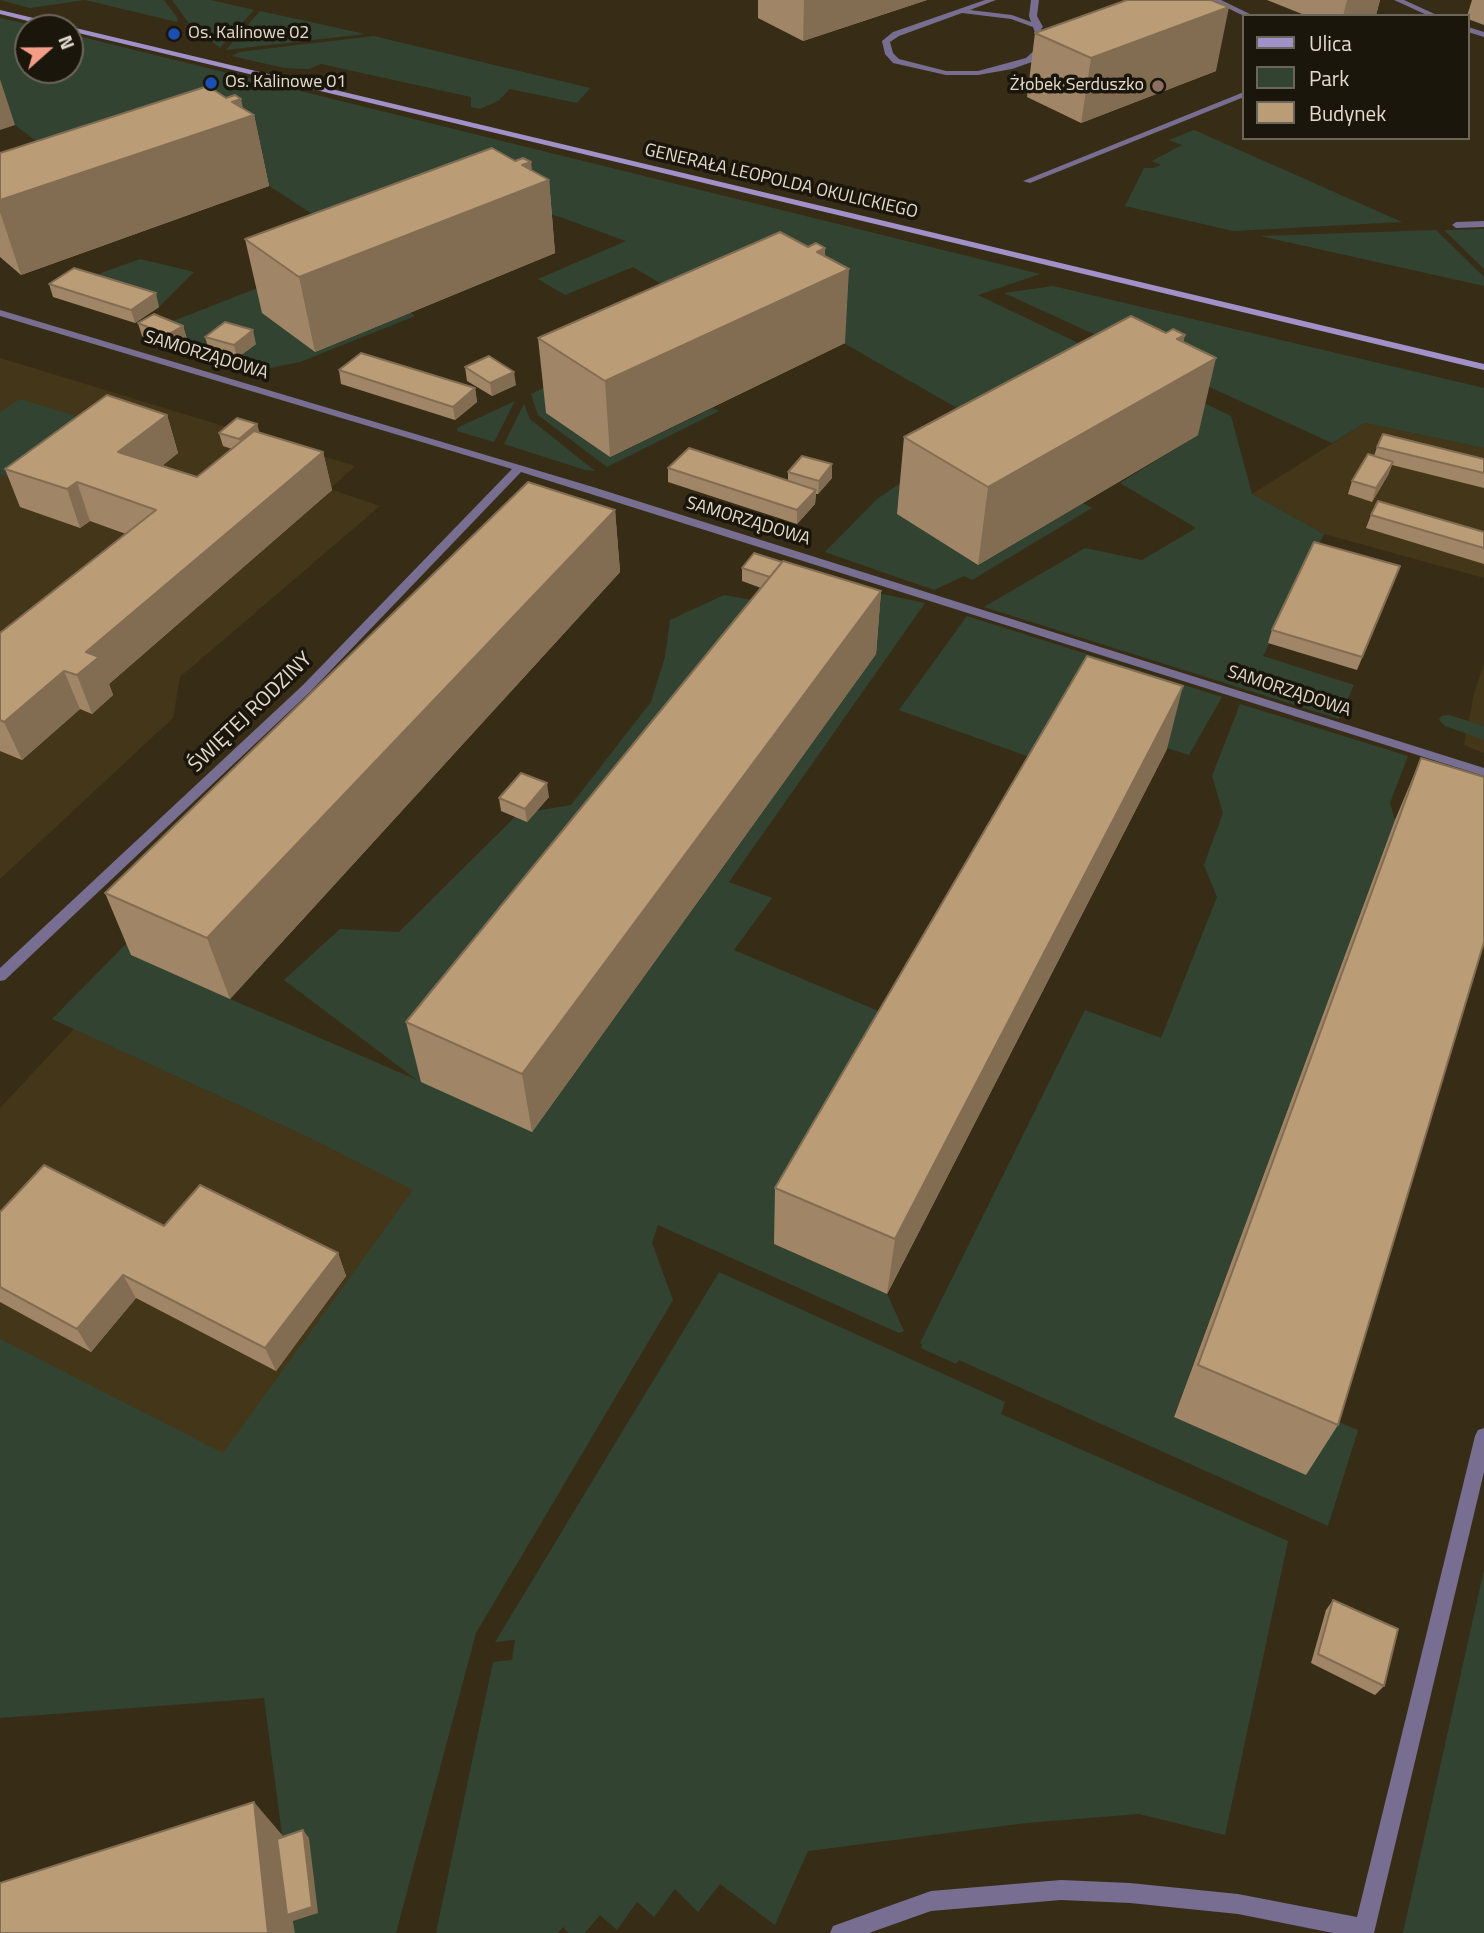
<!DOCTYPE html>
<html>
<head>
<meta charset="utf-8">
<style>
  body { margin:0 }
  #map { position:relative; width:1484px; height:1933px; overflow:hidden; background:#372d16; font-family:"Titillium Web",sans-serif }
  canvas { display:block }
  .legend { position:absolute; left:1242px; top:14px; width:228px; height:126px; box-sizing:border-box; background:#1b160c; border:2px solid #6b655a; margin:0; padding:9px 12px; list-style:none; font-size:21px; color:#e2dbce }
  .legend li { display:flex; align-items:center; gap:14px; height:35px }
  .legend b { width:35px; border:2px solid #6b655a }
  .north { position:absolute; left:14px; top:14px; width:70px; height:70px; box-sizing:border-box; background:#1b160c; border:2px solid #6b655a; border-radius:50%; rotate:69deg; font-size:19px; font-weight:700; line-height:28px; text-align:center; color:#e2dbce }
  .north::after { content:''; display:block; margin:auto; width:24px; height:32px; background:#f49e87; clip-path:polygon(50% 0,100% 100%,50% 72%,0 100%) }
</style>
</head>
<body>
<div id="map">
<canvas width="1484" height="1933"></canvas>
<ul class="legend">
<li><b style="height:9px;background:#a191c9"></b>Ulica</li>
<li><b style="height:19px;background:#324431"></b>Park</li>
<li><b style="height:19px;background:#ba9c77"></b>Budynek</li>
</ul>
<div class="north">N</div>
</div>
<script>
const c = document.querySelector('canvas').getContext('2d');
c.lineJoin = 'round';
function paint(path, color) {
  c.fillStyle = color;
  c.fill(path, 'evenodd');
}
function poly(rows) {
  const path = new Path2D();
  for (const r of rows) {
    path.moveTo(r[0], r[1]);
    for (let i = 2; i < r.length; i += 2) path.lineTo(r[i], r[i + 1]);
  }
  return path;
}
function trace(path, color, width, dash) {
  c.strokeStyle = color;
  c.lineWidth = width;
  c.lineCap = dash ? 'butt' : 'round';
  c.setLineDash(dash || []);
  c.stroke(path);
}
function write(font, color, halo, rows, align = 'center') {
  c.font = font + ' "Titillium Web",sans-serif';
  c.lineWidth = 7;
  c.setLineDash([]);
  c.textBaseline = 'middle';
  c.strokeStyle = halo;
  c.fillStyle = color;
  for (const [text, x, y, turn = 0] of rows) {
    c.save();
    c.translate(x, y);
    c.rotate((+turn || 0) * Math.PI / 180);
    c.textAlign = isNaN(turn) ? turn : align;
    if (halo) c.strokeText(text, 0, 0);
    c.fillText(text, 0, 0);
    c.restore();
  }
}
paint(poly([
  [0,358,355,466,330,489,380,506,180,677,173,718,0,879],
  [1365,423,1484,448,1484,578,1324,534,1252,494],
  [1484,664,1484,753,1464,745,1474,693],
  [74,1029,312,1139,414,1190,476,1633,257,1639,138,1638,0,1609,0,1108]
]), '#443618');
paint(poly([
  [0,0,164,0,178,19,177,22,85,0,30,8],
  [172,0,211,0,254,10,220,48,188,22],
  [260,11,365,34,226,50],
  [0,18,44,28,28,28,28,70,70,70,70,34,1040,274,978,295,1231,416,1252,494,1324,534,1263,656,1354,685,1339,719,984,607,1085,548,1142,560,1196,528,1120,483,1197,435,978,420,814,326,610,457,713,408,719,411,607,467,538,415,531,394,625,348,697,305,633,267,565,295,538,279,626,241,560,217,482,197,349,238,248,172,90,181,0,114],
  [374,36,590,88,577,103,510,89,498,101,480,109,471,107,471,97,321,64,309,69,284,68,232,56,239,52],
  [1194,130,1402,222,1233,231,1125,206,1144,168,1153,168,1161,165,1152,161,1182,145,1169,140],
  [1484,229,1484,269,1444,230],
  [1436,230,1484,277,1484,286,1260,236],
  [362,247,315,351,410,312,415,316,300,362,255,371,239,372,171,348,158,327],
  [140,259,194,272,159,307,79,281],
  [1053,286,1484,388,1484,448,1365,423,1332,443,1004,293],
  [20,399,86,419,10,478,0,474,0,412],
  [515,401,494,442,457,431,457,428],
  [524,404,530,419,595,471,585,470,504,444],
  [970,436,898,514,978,565,1083,503,1092,508,972,580,964,576,934,590,825,552,877,499],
  [561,502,230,999,417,1080,284,980,340,929,399,932,518,814,571,805,651,702,665,657,670,620,724,595,780,605,759,587,781,594,754,567,925,603,729,882,772,898,734,950,902,1021,774,1244,887,1294,904,1331,899,1333,658,1225,652,1243,673,1300,476,1633,396,1933,295,1933,264,1698,0,1718,0,1339,223,1453,413,1190,312,1139,52,1019],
  [967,616,1222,697,1189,755,1075,719,1049,764,899,710],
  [1240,704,1408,756,1390,803,1395,820,1174,1416,1306,1475,1324,1416,1358,1430,1328,1526,959,1360,956,1364,921,1348,922,1344,920,1343,1085,1010,1161,1038,1217,897,1204,865,1223,813,1212,776],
  [1449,715,1484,726,1484,740,1445,726,1439,720,1441,716],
  [719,1272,1005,1402,1001,1414,1288,1541,1225,1835,1139,1814,1026,1823,808,1851,775,1925,720,1884,698,1912,675,1889,654,1917,637,1902,617,1930,600,1915,585,1933,569,1933,563,1927,558,1933,436,1933,493,1662,512,1660,515,1640,495,1642],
  [1484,1570,1484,1933,1403,1933]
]), '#324431');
paint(poly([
  [985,0,996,0,970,10,1012,15,1031,22,1029,16,1031,0,1039,0,1037,16,1043,27,1041,29,1046,41,1044,51,1032,62,1012,69,978,75,946,75,893,63,885,54,882,41,893,32,985,0],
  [962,13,1011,19,1033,27,1038,41,1037,48,1026,58,978,71,946,71,899,59,893,53,890,42,899,36,962,13],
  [1394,0,1404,0,1439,16,1429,16,1394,0],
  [1468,27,1484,32,1484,37,1468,32,1468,27],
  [1244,92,1244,97,1030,183,1023,181,1244,92],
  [1484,221,1484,227,1456,228,1452,225,1456,222,1484,221],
  [1484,1428,1484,1472,1374,1933,1333,1933,1238,1914,1130,1903,1061,1900,931,1911,869,1933,830,1933,833,1926,931,1891,1061,1880,1130,1883,1238,1894,1357,1917,1475,1436,1478,1430,1484,1428]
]), '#776e91');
paint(poly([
  [1211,0,1221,0,1254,16,1244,16,1211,0],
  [0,310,593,487,1484,768,1484,776,521,472,311,691,5,980,0,981,0,968,303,685,512,469,0,316,0,310]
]), '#776e91');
paint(poly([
  [0,10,1484,364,1484,370,70,31,70,28,56,28,0,14,0,10]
]), '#a191c9');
paint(poly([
  [758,0,927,0,803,41,758,18],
  [1267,0,1380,0,1376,15,1374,16,1307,16],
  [1472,0,1484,0,1484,25,1468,19,1468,16,1467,16],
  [1035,33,1216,71,1081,123,1027,97],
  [243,109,254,115,269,186,21,275,0,257,0,153],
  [532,171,549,180,555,253,315,352,262,313,245,239],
  [808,247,825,248,825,256,845,343,610,457,546,413,538,338],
  [49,284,159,307,135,323,53,297],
  [138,323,183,326,187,339,171,348,142,336],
  [1166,333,1185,335,1183,342,1198,435,978,565,897,514,904,437],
  [205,337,256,344,237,358,209,350],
  [465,367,516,385,492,396,467,381],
  [339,370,475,388,477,402,455,420,341,384],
  [167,415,178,453,162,466,197,477,232,449,223,446,219,433,257,424,259,432,323,452,332,490,109,684,113,695,92,714,80,709,22,760,0,751,0,633,126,534,90,521,80,528,20,507,5,469],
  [1377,447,1484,459,1484,488,1392,465,1388,475,1372,502,1348,494,1352,481,1374,456],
  [668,468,788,481,788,472,832,478,818,494,816,494,815,504,797,524,668,482],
  [615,510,620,572,230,999,131,955,105,893],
  [1371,515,1484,532,1484,564,1366,528],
  [782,562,881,591,876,654,532,1132,421,1082,406,1022,761,588,742,581,742,568],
  [1395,579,1357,670,1268,643,1272,630],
  [1167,749,887,1294,774,1244,775,1188],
  [1421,758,1338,1425,1306,1475,1174,1417,1395,820],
  [549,797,527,822,501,811,499,798],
  [0,1212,338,1253,346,1276,276,1371,136,1298,91,1352,0,1302],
  [1333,1600,1384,1686,1375,1695,1311,1663,1326,1610]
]), '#a08666');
paint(poly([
  [804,0,927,0,803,41],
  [1347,0,1380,0,1376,15,1343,16],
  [1229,7,1216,71,1081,123,1091,58],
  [0,79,15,125,0,130],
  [241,99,245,118,254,115,269,186,21,275,0,212,0,200],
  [531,162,534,186,549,180,555,253,315,352,299,277,522,165],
  [825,248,824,280,849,269,845,343,610,457,605,381,817,252],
  [156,293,159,307,135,323,131,310],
  [183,326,187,339,171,348,167,335],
  [253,330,256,344,237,358,234,345],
  [1185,335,1174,382,1216,358,1198,435,978,565,988,487,1177,339],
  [514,372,516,385,492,396,490,383],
  [475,388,477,402,455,420,453,407],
  [167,415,178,453,131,490,118,452],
  [257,424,261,438,243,452,239,439],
  [323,452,332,490,109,684,113,695,92,714,77,675,86,652],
  [1393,462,1388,475,1372,502,1376,488],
  [832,464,832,478,818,494,819,481],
  [77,482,90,521,80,528,67,489],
  [816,490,815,504,797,524,797,510],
  [615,510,620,572,230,999,207,938],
  [1400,566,1395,579,1357,670,1362,657],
  [881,591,876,654,532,1132,522,1074],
  [64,671,80,709,22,760,4,722],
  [1183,686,1167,749,887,1294,895,1239],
  [547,783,549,797,527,822,525,809],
  [338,1253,346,1276,276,1371,265,1348],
  [123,1275,136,1298,91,1352,77,1329],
  [254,1802,283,1836,303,1830,309,1838,318,1913,293,1921,295,1933,268,1933]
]), '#826d53');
const building = poly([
  [1127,0,1211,0,1229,7,1091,58,1035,33,1127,0],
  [208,86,226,98,235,95,241,99,232,102,254,115,0,200,0,153,208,86],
  [492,148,515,161,523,158,531,162,522,165,549,180,299,277,245,239,492,148],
  [780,232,808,247,816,243,825,248,817,252,849,269,605,381,538,338,780,232],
  [74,268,156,293,131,310,49,284,74,268],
  [154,314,183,326,167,335,138,323,154,314],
  [1131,316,1166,333,1173,329,1185,335,1177,339,1216,358,988,487,904,437,1131,316],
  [225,322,253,330,234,345,205,337,225,322],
  [361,353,475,388,453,407,339,370,361,353],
  [489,356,514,372,490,383,465,367,489,356],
  [107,395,167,415,118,452,197,477,254,431,323,452,86,652,99,657,77,675,64,671,4,722,0,720,0,633,156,510,77,482,67,489,5,469,107,395],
  [237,418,257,424,239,439,219,433,237,418],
  [1383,434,1484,459,1484,473,1377,447,1383,434],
  [689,448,816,490,797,510,668,468,689,448],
  [1368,454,1393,462,1376,488,1352,481,1368,454],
  [802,456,832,464,819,481,788,472,802,456],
  [528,482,615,510,207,938,105,893,528,482],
  [1378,501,1484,532,1484,548,1371,515,1378,501],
  [1314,542,1400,566,1362,657,1272,630,1314,542],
  [754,553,782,562,770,577,742,568,754,553],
  [783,561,881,591,522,1074,406,1022,783,561],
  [1087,656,1183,686,895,1239,775,1188,1087,656],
  [1421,758,1484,777,1484,942,1338,1425,1198,1365,1421,758],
  [521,773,547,783,525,809,499,798,521,773],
  [44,1165,164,1226,200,1185,338,1253,265,1348,123,1275,77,1329,0,1287,0,1212,44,1165],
  [1333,1600,1398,1629,1384,1686,1318,1654,1333,1600],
  [254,1802,268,1933,0,1933,0,1883,254,1802],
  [303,1830,312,1907,287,1915,277,1839,303,1830]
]);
paint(building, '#ba9c77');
trace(building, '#826d53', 2);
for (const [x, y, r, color] of [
  [174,34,7,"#1a4fb4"],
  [211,83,7,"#1a4fb4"],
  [1158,86,7,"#8d6e63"]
]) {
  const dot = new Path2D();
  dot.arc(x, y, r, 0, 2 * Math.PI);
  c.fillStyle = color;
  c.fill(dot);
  trace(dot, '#1b160c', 2.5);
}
write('18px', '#e2dbce', '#1b160c', [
  ["Os. Kalinowe 02",188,34],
  ["Os. Kalinowe 01",225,83],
  ["Żłobek Serduszko",1144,86,"right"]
], 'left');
write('18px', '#e2dbce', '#1b160c', [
  ["GENERAŁA LEOPOLDA OKULICKIEGO",781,182,13],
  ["SAMORZĄDOWA",206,356,17],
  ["SAMORZĄDOWA",748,522,17],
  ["SAMORZĄDOWA",1289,692,18]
]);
write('21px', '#e2dbce', '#1b160c', [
  ["ŚWIĘTEJ RODZINY",251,713,-44]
]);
</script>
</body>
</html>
